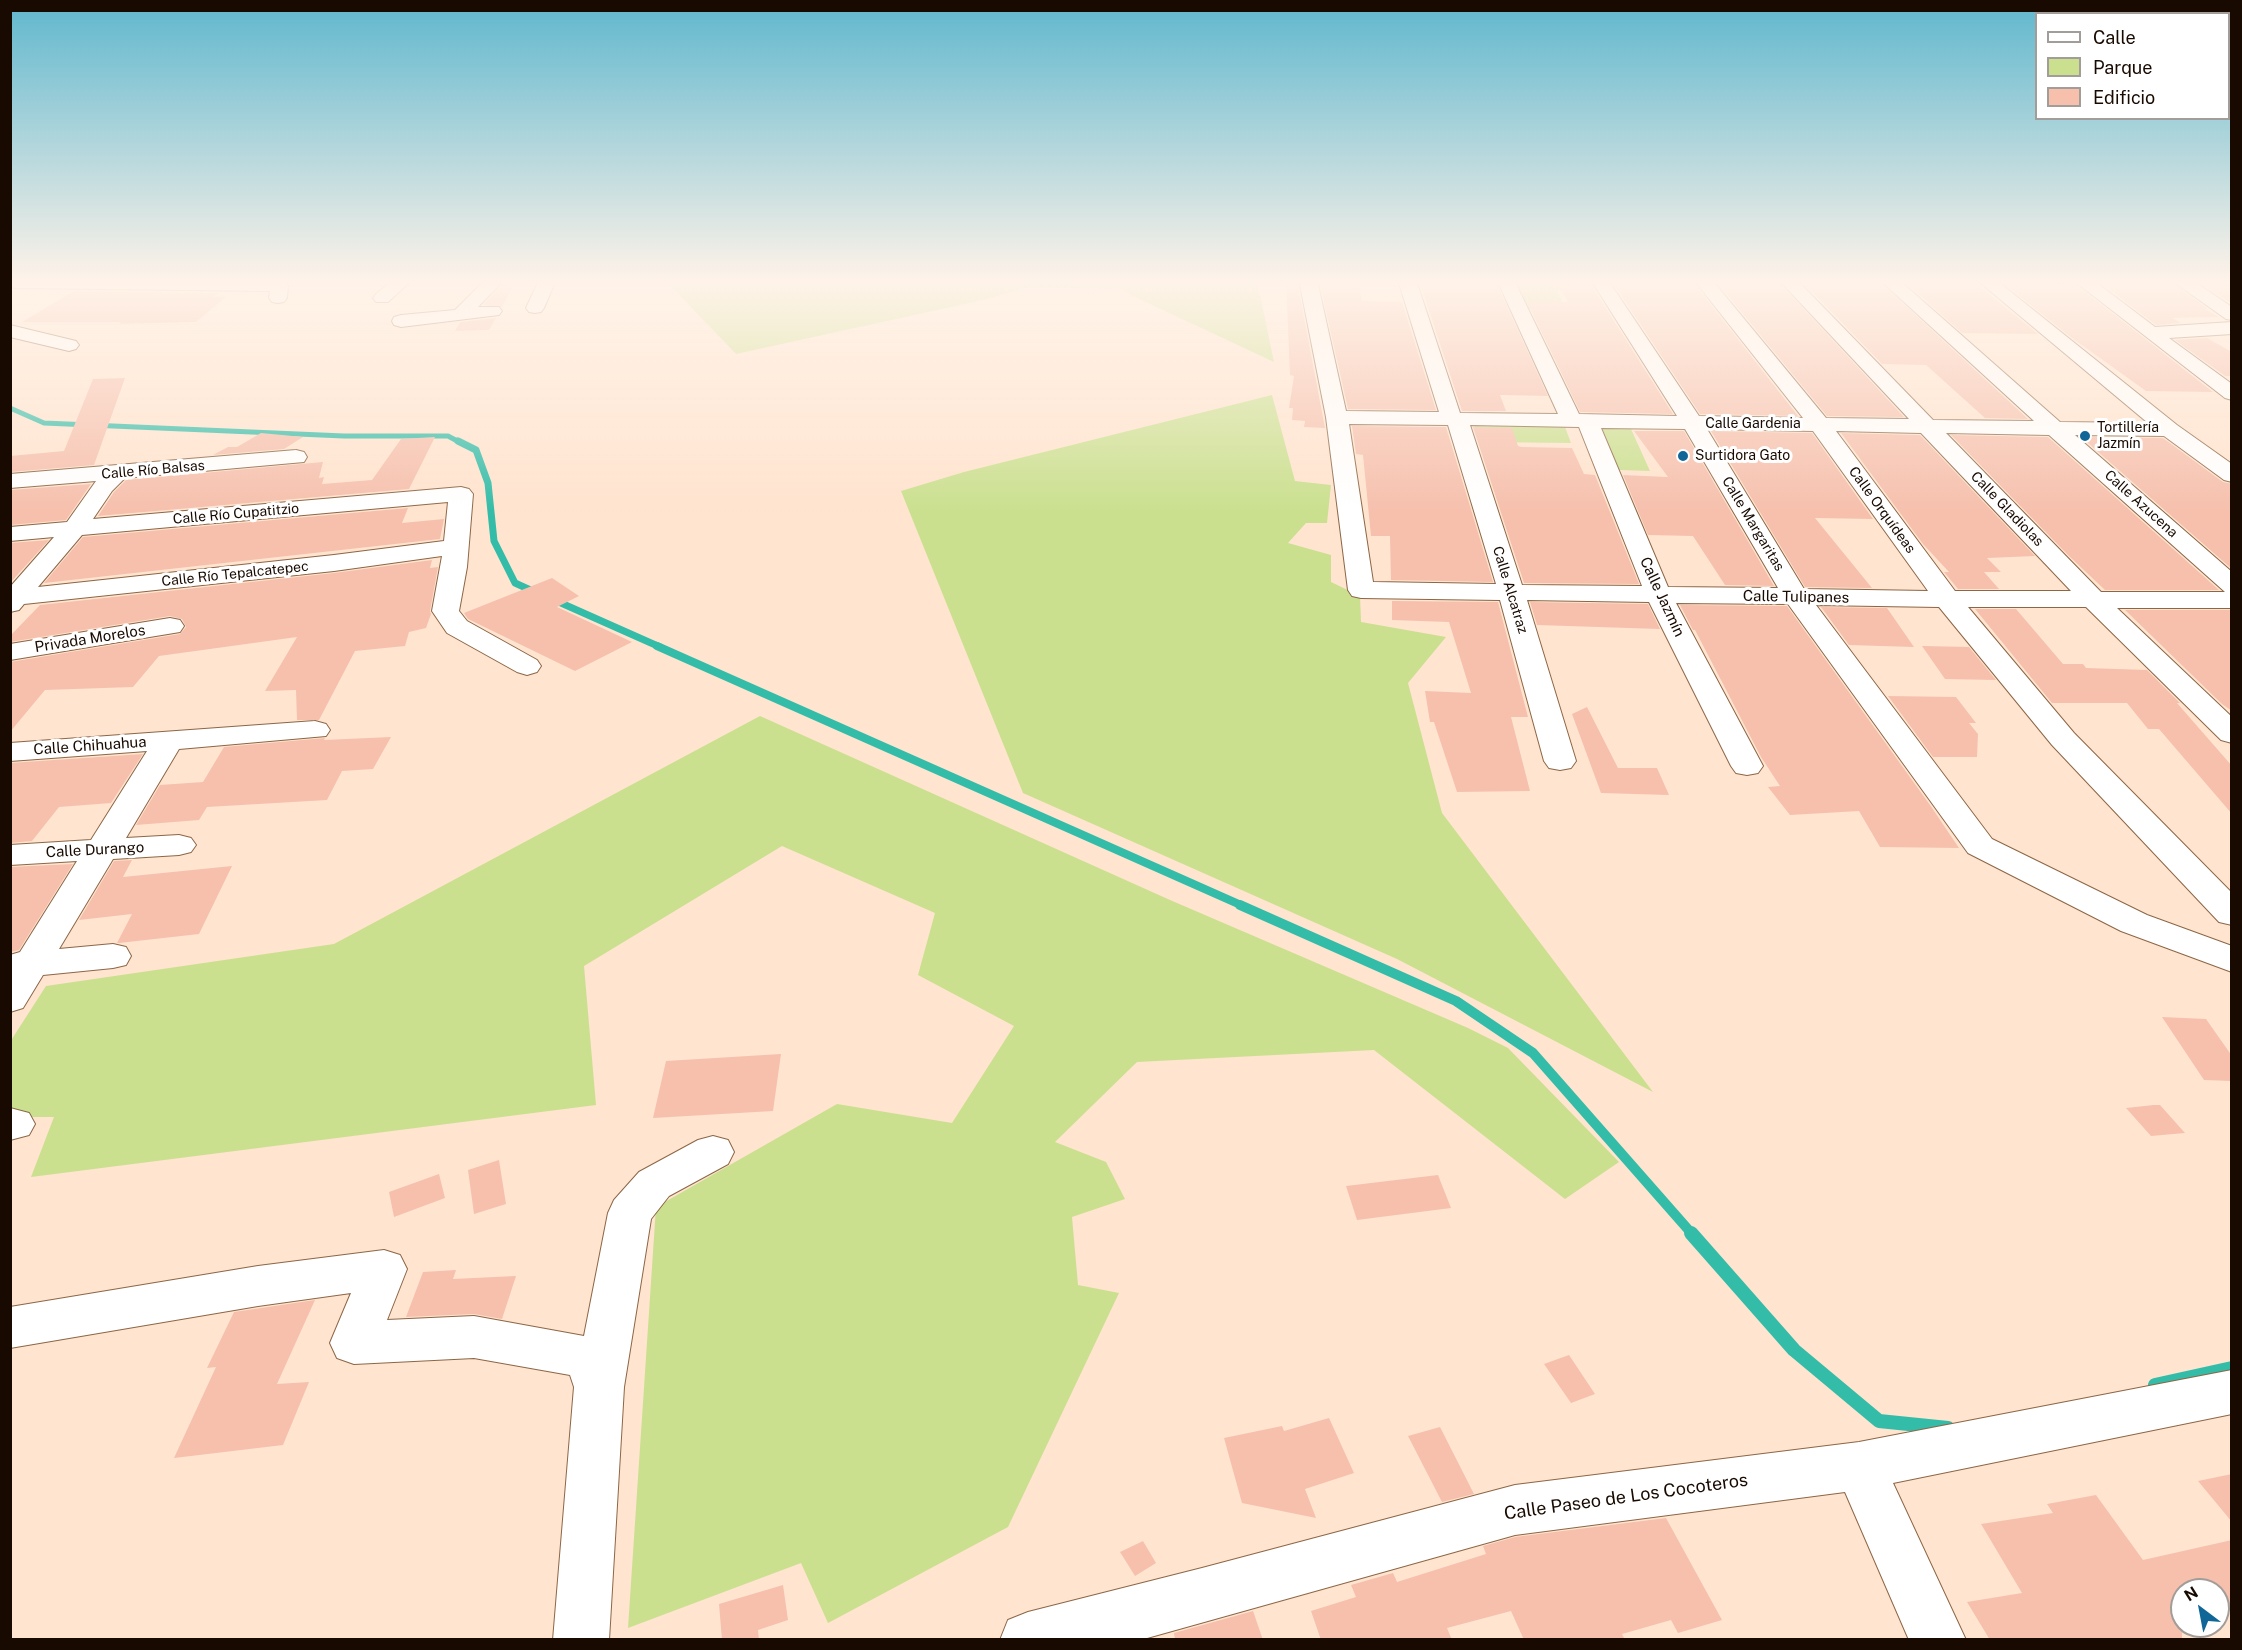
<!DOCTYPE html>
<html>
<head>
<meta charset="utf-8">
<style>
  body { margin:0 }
  #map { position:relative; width:2242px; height:1650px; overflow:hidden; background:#ffe4cf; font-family:"Public Sans",sans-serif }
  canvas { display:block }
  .frame { position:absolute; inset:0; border:12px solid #180a01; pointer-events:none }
  .legend { position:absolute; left:2035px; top:12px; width:195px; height:108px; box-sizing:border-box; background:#fff; border:2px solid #a39d99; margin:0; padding:8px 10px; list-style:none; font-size:18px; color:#180a01 }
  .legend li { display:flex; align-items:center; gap:12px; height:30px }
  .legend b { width:30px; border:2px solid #a39d99 }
  .north { position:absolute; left:2170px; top:1578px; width:60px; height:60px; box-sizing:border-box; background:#fff; border:2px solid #a39d99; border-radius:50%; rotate:328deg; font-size:16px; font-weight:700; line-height:24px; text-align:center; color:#180a01 }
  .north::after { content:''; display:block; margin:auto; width:21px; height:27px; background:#106697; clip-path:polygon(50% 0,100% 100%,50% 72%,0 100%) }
</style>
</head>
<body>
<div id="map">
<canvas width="2242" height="1650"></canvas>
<div class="frame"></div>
<ul class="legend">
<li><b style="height:8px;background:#fff"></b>Calle</li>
<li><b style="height:16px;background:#cae08f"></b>Parque</li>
<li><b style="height:16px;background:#f6c0ad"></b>Edificio</li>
</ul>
<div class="north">N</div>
</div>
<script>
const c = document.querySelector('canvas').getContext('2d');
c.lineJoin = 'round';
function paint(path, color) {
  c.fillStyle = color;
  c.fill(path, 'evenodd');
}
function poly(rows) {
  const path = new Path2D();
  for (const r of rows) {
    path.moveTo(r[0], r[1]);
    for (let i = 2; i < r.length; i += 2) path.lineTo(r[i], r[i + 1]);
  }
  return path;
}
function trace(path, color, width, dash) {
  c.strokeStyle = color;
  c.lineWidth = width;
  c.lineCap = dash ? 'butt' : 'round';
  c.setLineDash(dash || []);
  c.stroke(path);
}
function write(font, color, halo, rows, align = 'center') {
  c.font = font + ' "Public Sans",sans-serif';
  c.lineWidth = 6;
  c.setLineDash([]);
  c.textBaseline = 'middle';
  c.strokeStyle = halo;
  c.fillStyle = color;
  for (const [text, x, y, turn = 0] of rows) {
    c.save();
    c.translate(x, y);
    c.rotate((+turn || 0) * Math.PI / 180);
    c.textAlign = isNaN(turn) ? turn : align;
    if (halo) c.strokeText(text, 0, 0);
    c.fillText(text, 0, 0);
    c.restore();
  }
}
paint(poly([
  [666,281,1257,281,1274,362,1118,289,1030,287,983,300,736,354],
  [1511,281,1550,281,1552,284,1586,284,1590,291,1556,290,1567,310,1526,309],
  [1272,395,1295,481,1331,485,1327,523,1306,523,1288,543,1331,555,1331,582,1360,596,1361,622,1446,637,1408,683,1442,813,1653,1092,1397,959,1023,793,901,491,964,472],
  [1475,426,1565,427,1571,443,1479,442],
  [1602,428,1631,429,1650,471,1619,470],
  [760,716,1170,900,1468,1028,1508,1048,1619,1162,1565,1199,1374,1050,1137,1062,1055,1142,1106,1162,1125,1199,1072,1217,1078,1285,1119,1293,1008,1527,828,1623,801,1563,628,1628,656,1207,837,1104,952,1123,1014,1026,918,975,935,913,782,846,584,966,596,1105,31,1177,54,1117,11,1117,10,1042,46,986,334,944]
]), '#cae08f');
trace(poly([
  [10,408,44,423,344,436,448,436,461,443]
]), '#33bca8', 5);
trace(poly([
  [458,441,476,450,488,483,494,541,515,583,537,593],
  [552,599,660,647]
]), '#33bca8', 7);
trace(poly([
  [657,646,1243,906]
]), '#33bca8', 8);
trace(poly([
  [1240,905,1456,1001,1533,1053,1693,1235]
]), '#33bca8', 10);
trace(poly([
  [1691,1233,1794,1350,1879,1421,1948,1428],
  [2155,1385,2232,1368]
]), '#33bca8', 14);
paint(poly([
  [506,280,516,280,502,307,483,305],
  [1286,280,1297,280,1325,428,1304,427,1305,421,1292,420,1293,408,1289,408,1294,376,1290,375],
  [1319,280,1358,280,1362,301,1402,302,1436,410,1348,409],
  [1419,280,1495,280,1548,396,1500,395,1506,411,1462,411],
  [1715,280,1777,280,1904,417,1827,416],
  [1801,280,1878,280,2028,419,1985,418,1926,365,1882,364],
  [1903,280,1972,280,2038,334,1962,333],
  [2097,280,2169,280,2208,309,2205,309,2219,317,2172,318,2181,323,2156,325],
  [2197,280,2232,280,2232,304],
  [1556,282,1590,283,1673,414,1580,412,1527,302,1568,302],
  [1613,283,1694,283,1798,416,1700,414],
  [2074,283,2213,392,2146,391,2072,338,2004,284],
  [74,291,220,293,213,297,226,297,196,322,119,324,121,322,22,322],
  [496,318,489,330,455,331,460,322],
  [2207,338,2232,352,2232,376,2225,376,2175,340],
  [125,378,94,465,10,472,10,456,64,451,93,379],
  [1352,426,1446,427,1493,582,1391,580,1390,536,1371,536,1363,455,1356,454],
  [1473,427,1512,428,1518,446,1522,447,1572,448,1584,474,1595,475,1639,584,1524,583],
  [1634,431,1684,431,1774,586,1725,585,1693,536,1648,535,1623,475,1668,477],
  [1711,431,1812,433,1873,519,1815,518,1872,588,1805,587],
  [261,433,303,437,284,449,213,455,228,447,237,447],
  [1841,433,1920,435,2035,556,1987,558,2001,572,1984,572,1999,589,1958,589,1944,572,1949,572,1923,544],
  [1951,435,2048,437,2219,590,2105,590,2069,556],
  [435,437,409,489,98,516,114,492,126,480,323,462,319,478,324,477,322,484,372,480,401,439],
  [2081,437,2163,438,2223,482,2232,484,2232,569],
  [91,484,66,520,10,525,10,490],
  [408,508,402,523,444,519,440,539,44,583,83,537],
  [49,540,10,583,10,543],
  [432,560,430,568,438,567,430,611,431,614,426,628,409,632,405,646,355,651,319,720,297,720,296,690,265,691,297,637,159,656,133,687,45,690,10,732,10,662,180,634,186,627,182,619,170,616,10,642,10,636,40,605,334,573],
  [552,578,579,596,557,607,632,642,575,671,468,619,464,613],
  [1392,601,1498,602,1528,717,1511,717,1530,791,1457,792,1434,722,1430,722,1425,691,1471,693,1449,622,1392,620],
  [1530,602,1648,604,1660,629,1537,625],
  [1680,605,1787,606,1930,805,1959,848,1880,847,1859,811,1790,815,1768,787,1780,786,1761,757,1695,630,1693,630],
  [1821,607,1887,608,1914,647,1849,645],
  [1975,609,2016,609,2063,664,2083,664,2086,668,2147,670,2180,703,2177,703,2232,766,2232,814,2159,729,2148,729,2127,703,2052,703],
  [2125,610,2232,610,2232,711,2222,704],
  [1922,646,1969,647,1996,680,1945,679],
  [1888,696,1956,697,1976,723,1969,723,1978,734,1977,757,1933,757],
  [1587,707,1618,768,1657,768,1669,795,1601,793,1572,714],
  [391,737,373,769,342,771,327,800,207,807,199,820,136,825,160,785,203,782,224,747,325,738,324,740],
  [143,754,111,803,59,807,32,841,10,843,10,763],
  [132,860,123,877,232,866,199,934,119,943,117,943,132,914,79,920,114,861],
  [73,864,19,950,10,952,10,867],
  [2162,1017,2206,1019,2232,1056,2232,1081,2204,1080],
  [781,1054,773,1111,653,1118,666,1061],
  [2154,1105,2160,1105,2185,1133,2151,1136,2126,1108],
  [499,1160,506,1204,474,1214,468,1170],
  [439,1174,445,1198,394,1217,389,1192],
  [1438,1175,1451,1208,1357,1220,1346,1186],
  [456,1270,453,1279,516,1276,502,1319,474,1314,406,1317,423,1272],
  [315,1300,277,1384,309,1382,283,1445,174,1458,216,1367,207,1368,234,1312],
  [1569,1355,1595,1394,1571,1403,1544,1364],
  [1329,1418,1354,1473,1305,1489,1316,1518,1242,1503,1224,1438,1282,1426,1284,1431],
  [1440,1427,1474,1494,1442,1502,1408,1436],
  [2232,1474,2232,1522,2198,1481],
  [2096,1495,2143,1560,2232,1540,2232,1610,2218,1613,2218,1590,2182,1590,2182,1640,1990,1640,1967,1602,2022,1593,1981,1524,2053,1513,2047,1504],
  [1666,1518,1722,1620,1678,1633,1671,1620,1622,1634,1625,1640,1524,1640,1511,1611,1447,1628,1452,1640,1321,1640,1311,1611,1356,1597,1351,1585,1393,1573,1397,1582,1486,1554,1483,1546,1515,1537],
  [1143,1541,1156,1563,1135,1576,1120,1552],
  [783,1585,788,1620,758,1630,759,1640,722,1640,719,1604],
  [1253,1611,1263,1640,1175,1640,1174,1633]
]), '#f6c0ad');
const minor = poly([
  [10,280,279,281,285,282,288,286,287,298,284,302,278,303,272,302,269,298,270,291,16,288,10,287,10,280],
  [393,280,412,280,388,302,376,302,373,298,376,294,393,280],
  [485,280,504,280,478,307,499,307,502,311,499,315,401,327,394,325,392,321,394,317,401,315,455,310,485,280],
  [539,280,556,280,544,308,541,312,535,313,529,312,526,308,539,280],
  [1299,280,1317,280,1346,411,1439,412,1398,280,1416,280,1460,413,1558,414,1497,280,1514,280,1579,414,1677,416,1591,280,1608,280,1699,416,1803,418,1694,280,1712,280,1826,418,1909,419,1779,280,1797,280,1933,420,2034,421,1880,280,1899,280,2060,422,2148,423,1977,280,1996,280,2177,425,2232,464,2232,482,2224,480,2164,436,2075,435,2232,572,2232,608,2117,608,2232,717,2232,743,2221,740,2086,607,1968,607,2074,733,2232,893,2232,925,2219,922,2052,745,1939,607,1816,605,1992,839,2147,915,2232,946,2232,972,2121,931,1968,853,1788,604,1676,603,1763,766,1758,773,1747,775,1736,773,1731,766,1649,602,1527,600,1576,761,1571,768,1560,770,1549,768,1544,761,1500,600,1361,598,1352,596,1348,590,1326,417,1299,280],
  [1349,424,1448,425,1496,584,1373,582,1349,424],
  [1470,425,1579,427,1642,586,1522,585,1470,425],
  [1601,428,1685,429,1778,588,1668,587,1601,428],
  [1707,429,1813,431,1928,591,1804,589,1707,429],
  [1836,431,1921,433,2071,591,1955,591,1836,431],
  [1946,433,2049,435,2225,592,2101,592,1946,433],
  [2073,280,2093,280,2155,327,2232,322,2232,334,2169,338,2232,384,2232,400,2225,398,2073,280],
  [2171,280,2192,280,2232,307,2232,320,2226,319,2171,280],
  [10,325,76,341,79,345,76,349,69,351,10,337,10,325],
  [296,450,304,452,307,457,304,462,125,478,112,491,93,519,461,487,469,489,473,494,467,567,459,611,467,621,537,660,541,666,537,672,527,675,517,672,447,633,432,611,442,556,334,571,24,604,19,610,10,612,10,587,54,537,10,541,10,527,67,522,96,481,10,488,10,474,296,450],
  [448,502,444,541,334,555,38,587,82,535,448,502],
  [170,618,180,620,184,626,180,632,10,660,10,644,170,618],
  [315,721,326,724,330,730,326,736,179,749,126,838,179,835,191,838,196,845,191,852,179,855,113,859,59,949,113,944,126,947,131,956,126,965,113,968,43,975,23,1008,10,1012,10,955,20,952,77,861,10,865,10,845,91,840,147,751,10,761,10,743,315,721],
  [10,1108,29,1113,35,1124,29,1135,10,1140,10,1108],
  [713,1136,728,1140,734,1152,728,1164,669,1196,651,1219,624,1387,609,1640,553,1640,574,1387,570,1375,474,1358,354,1364,337,1358,330,1343,351,1293,258,1306,10,1348,10,1307,258,1266,384,1250,400,1255,407,1269,387,1320,474,1316,584,1336,608,1213,614,1200,639,1172,698,1140,713,1136],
  [2232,1370,2232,1414,1893,1483,1966,1640,1909,1640,1845,1492,1515,1535,1140,1640,1000,1640,1008,1620,1028,1612,1202,1568,1515,1485,1859,1442,2232,1370]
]);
trace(minor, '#8c6645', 2);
paint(minor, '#fff');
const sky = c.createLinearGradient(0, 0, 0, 512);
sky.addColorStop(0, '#5fb7ce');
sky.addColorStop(0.55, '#fff3e9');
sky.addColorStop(1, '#fff3e900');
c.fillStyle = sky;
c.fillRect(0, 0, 2242, 512);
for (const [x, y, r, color] of [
  [2085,436,6,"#106697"],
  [1683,456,6,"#106697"]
]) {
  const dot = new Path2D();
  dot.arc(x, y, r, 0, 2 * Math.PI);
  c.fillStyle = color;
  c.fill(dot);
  trace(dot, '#fff', 2);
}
write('14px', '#180a01', '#fff', [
  ["Calle Gardenia",1753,424],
  ["Calle Río Balsas",153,470,-5],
  ["Calle Azucena",2141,504,42],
  ["Calle Gladiolas",2007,509,46],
  ["Calle Orquídeas",1882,510,54],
  ["Calle Río Cupatitzio",236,514,-5],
  ["Calle Margaritas",1753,524,59],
  ["Calle Río Tepalcatepec",235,574,-6],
  ["Calle Alcatraz",1510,590,73]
]);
write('14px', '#180a01', '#fff', [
  ["Tortillería",2097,428],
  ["Jazmín",2097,444],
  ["Surtidora Gato",1695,456]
], 'left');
write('15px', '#180a01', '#fff', [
  ["Calle Jazmín",1662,597,65],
  ["Calle Tulipanes",1796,597,1],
  ["Privada Morelos",90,639,-9],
  ["Calle Chihuahua",90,746,-4],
  ["Calle Durango",95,850,-3]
]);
write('18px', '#180a01', '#fff', [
  ["Calle Paseo de Los Cocoteros",1626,1497,-8]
]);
</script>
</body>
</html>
